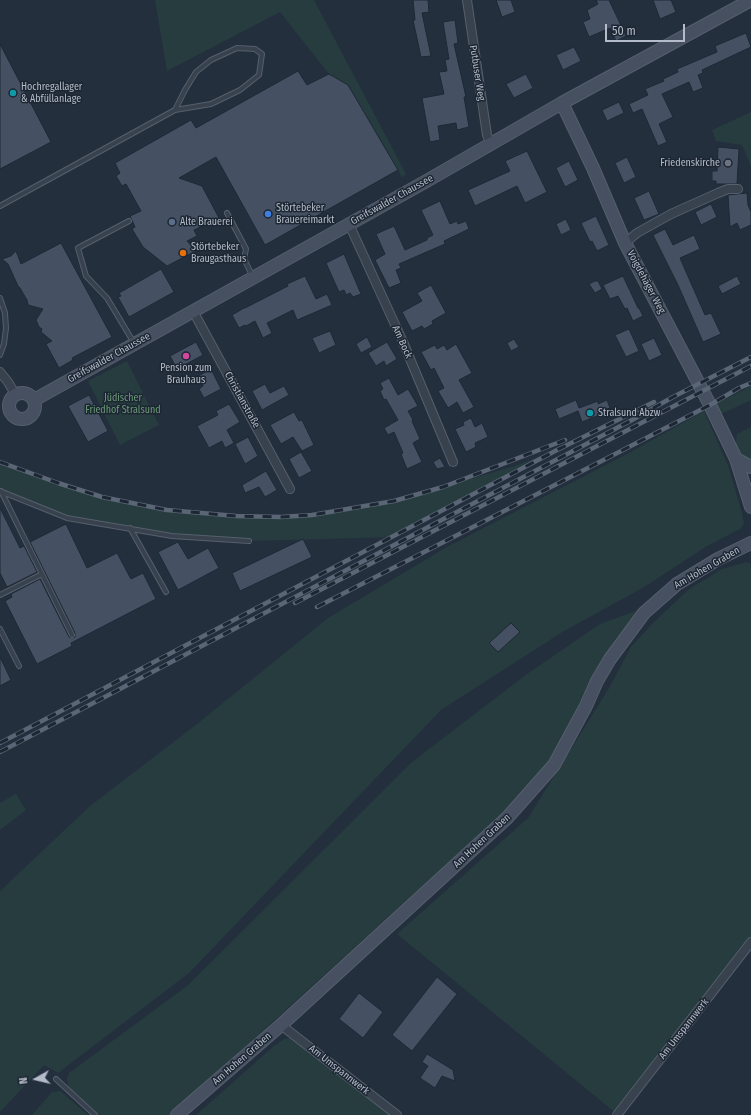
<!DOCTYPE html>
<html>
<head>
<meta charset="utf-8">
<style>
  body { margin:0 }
  #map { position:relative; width:751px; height:1115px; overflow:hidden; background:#242f3e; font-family:"Fira Sans Condensed",sans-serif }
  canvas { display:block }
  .north { position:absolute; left:16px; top:1059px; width:40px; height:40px; -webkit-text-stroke:3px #1d2633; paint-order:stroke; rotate:262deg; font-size:11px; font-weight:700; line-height:16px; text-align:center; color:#b4bcc9 }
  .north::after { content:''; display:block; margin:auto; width:14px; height:18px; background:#b4bcc9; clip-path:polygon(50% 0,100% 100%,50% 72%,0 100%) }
  .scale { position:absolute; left:605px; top:24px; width:80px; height:18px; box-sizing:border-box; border:2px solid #b4bcc9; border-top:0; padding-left:5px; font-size:12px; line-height:14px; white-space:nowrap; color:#b4bcc9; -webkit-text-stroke:3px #1d2633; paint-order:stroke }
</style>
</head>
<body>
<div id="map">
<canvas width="751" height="1115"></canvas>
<div class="north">N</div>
<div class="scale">50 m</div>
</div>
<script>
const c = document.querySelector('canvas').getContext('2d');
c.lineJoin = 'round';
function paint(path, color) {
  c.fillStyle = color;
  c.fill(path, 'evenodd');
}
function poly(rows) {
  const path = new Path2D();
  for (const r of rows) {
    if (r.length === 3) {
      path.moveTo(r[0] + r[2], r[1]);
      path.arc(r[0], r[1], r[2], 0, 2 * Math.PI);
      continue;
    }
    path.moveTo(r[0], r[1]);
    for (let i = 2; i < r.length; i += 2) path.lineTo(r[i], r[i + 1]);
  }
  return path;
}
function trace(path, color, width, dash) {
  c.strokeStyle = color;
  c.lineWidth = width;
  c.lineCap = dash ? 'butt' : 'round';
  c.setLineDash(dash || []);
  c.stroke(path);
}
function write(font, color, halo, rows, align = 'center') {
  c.font = font + ' "Fira Sans Condensed",sans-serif';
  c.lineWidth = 3;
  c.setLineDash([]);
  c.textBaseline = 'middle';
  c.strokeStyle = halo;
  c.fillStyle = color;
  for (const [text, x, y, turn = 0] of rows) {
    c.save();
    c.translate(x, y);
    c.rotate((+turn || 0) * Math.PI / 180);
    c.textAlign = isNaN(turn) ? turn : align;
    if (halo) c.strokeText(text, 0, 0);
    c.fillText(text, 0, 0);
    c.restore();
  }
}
paint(poly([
  [155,0,314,0,406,174,402,177,348,85,329,74,280,12,167,71],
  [751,112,751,166,742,145,716,141,712,130],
  [127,361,159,425,120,445,88,381],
  [751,386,751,400,721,414,716,404],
  [704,411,729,468,742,513,744,524,740,529,707,546,646,586,564,631,441,710,189,973,58,1073,44,1065,0,1112,0,891,90,806,197,724,328,618,447,547,627,454],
  [751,427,751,461,740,454,736,449,736,441,737,434],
  [557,450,394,537,249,541,172,536,67,518,0,491,0,462,58,483,102,497,167,510,236,516,281,517,312,515,394,501,515,466],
  [747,562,751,564,751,942,617,1114,397,934,528,818,609,688,631,647,652,624,688,590,722,569],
  [638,610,614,641,601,661,565,735,543,769,516,801,170,1115,100,1115,71,1090,68,1085,67,1078,69,1073,187,986,412,762,527,674,600,624],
  [16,794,26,810,0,830,0,803],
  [290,1038,392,1115,196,1115,274,1046,284,1039],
  [60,1091,65,1095,88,1115,32,1115,52,1092]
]), '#263c3f');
const building = poly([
  [413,0,428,0,429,12,422,13,431,56,421,57,413,20,415,20,413,0],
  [496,0,511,0,515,12,502,17,496,0],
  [596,0,609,0,626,36,616,41,610,28,589,37,583,22,590,19,587,10,598,4,596,0],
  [653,0,671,0,676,12,660,19,653,0],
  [455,20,458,43,454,44,466,97,464,97,469,127,457,130,456,123,438,126,440,140,430,142,422,98,444,94,439,72,447,71,445,60,449,59,443,22,455,20],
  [746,33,751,47,702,70,703,73,698,75,703,88,693,92,689,82,662,94,673,117,659,124,667,142,658,146,642,109,633,113,629,104,648,95,645,89,664,81,663,79,678,72,677,69,717,52,715,46,746,33],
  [0,44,51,142,0,169,0,44],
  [574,47,581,61,563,70,556,55,574,47],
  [298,71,307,85,329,74,348,85,398,170,265,245,216,157,179,178,202,186,219,218,194,230,197,236,187,241,196,251,167,266,143,247,132,229,135,227,130,216,141,211,126,184,122,186,116,176,120,173,115,163,191,120,196,128,298,71],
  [526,74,533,88,514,98,506,84,526,74],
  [619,102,624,113,607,121,602,110,619,102],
  [718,147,739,149,737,184,716,184,716,181,712,181,712,171,717,171,718,147],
  [527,151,547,192,525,203,517,186,475,206,468,190,510,171,505,161,527,151],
  [627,157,636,177,624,183,615,163,627,157],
  [569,161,578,180,565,187,556,168,569,161],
  [649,191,659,214,644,220,634,198,649,191],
  [747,193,748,205,751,212,751,225,740,230,737,223,730,227,728,195,747,193],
  [440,201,450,224,457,221,458,224,466,221,469,229,444,241,445,244,399,264,401,268,396,270,401,283,389,288,375,260,385,254,376,234,394,226,405,250,427,240,427,238,433,235,421,210,440,201],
  [711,204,717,217,701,225,695,212,711,204],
  [596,216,609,245,597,251,592,241,590,242,581,223,596,216],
  [566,219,571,230,561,235,556,224,566,219],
  [665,229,673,245,694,235,700,249,680,258,705,315,711,313,721,334,703,342,678,285,653,235,665,229],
  [61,243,112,337,72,358,73,360,59,368,46,344,52,341,41,332,42,329,39,327,36,320,43,309,28,305,27,300,20,288,18,286,8,264,2,259,11,256,16,251,21,264,61,243],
  [344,254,361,294,353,297,350,293,346,295,344,290,339,292,326,263,344,254],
  [161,269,174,292,129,317,118,297,121,296,119,293,161,269],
  [305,276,316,299,327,294,332,305,297,320,293,310,267,323,272,333,263,338,255,321,246,326,245,325,239,328,232,315,244,308,245,308,288,286,287,284,305,276],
  [623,276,638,308,639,308,643,316,633,321,627,308,625,309,618,296,610,299,603,285,623,276],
  [737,276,741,284,722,294,718,286,737,276],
  [595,281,598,281,602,289,595,293,589,284,595,281],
  [431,285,446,313,432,321,433,324,424,329,422,326,412,331,402,312,422,301,417,293,431,285],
  [629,329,639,351,626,357,615,335,629,329],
  [330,331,336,345,319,353,312,338,330,331],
  [367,337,372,347,361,353,356,344,367,337],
  [654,338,662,355,649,361,641,344,654,338],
  [514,339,519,347,511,351,507,343,514,339],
  [196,342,203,355,177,369,170,356,196,342],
  [387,342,397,359,386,366,384,361,376,366,368,353,387,342],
  [456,344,472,373,459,380,474,407,463,413,457,402,448,408,438,391,444,388,434,368,431,370,421,352,435,345,437,349,444,345,447,350,456,344],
  [211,369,221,389,204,398,199,389,203,386,198,376,211,369],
  [389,378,398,395,408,389,418,406,408,411,413,420,412,421,420,439,413,443,422,462,407,469,401,454,403,453,394,432,388,435,384,428,398,420,386,399,384,400,380,391,383,389,380,383,389,378],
  [265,384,270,393,284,386,289,395,262,410,252,391,265,384],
  [89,395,108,431,88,442,68,406,89,395],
  [576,400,579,408,598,401,598,404,607,400,610,408,601,411,602,414,582,422,578,411,559,419,555,409,576,400],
  [229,404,240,422,227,430,234,443,225,448,222,441,209,448,197,426,218,415,216,411,229,404],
  [294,412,299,421,302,420,314,445,302,451,293,437,281,444,270,425,294,412],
  [471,418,475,427,482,423,488,437,475,443,476,447,466,452,455,429,464,425,463,422,471,418],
  [248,437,258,456,245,464,235,444,248,437],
  [301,452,312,471,299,478,289,459,301,452],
  [440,458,445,467,437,469,433,462,440,458],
  [266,471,277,490,265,497,259,487,245,493,242,485,266,471],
  [0,508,20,548,24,546,37,572,7,587,0,573,0,508],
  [66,524,87,568,117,553,131,579,143,573,156,599,71,643,72,646,37,664,5,601,12,597,11,594,40,579,69,637,71,638,75,637,75,633,30,542,66,524],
  [303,539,312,557,240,591,232,573,303,539],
  [178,542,188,559,208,548,219,568,178,590,158,552,178,542],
  [511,623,520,632,498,652,489,643,511,623],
  [0,657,11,680,0,686,0,657],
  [437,977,457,994,412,1051,392,1035,437,977],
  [359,993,383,1012,363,1038,339,1019,359,993],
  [427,1054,453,1070,455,1081,442,1076,435,1088,420,1078,428,1066,422,1062,427,1054]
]);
paint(building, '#455162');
trace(building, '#1f2835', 1);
const lane = poly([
  [0,206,175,110,211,104,240,90,259,75,262,54,255,49,237,48,211,60,196,72,185,90,175,110],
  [227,213,246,249,244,259,253,277],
  [129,221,78,248,86,276,107,298,134,343],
  [0,298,5,313,6,328,4,344,0,355],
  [0,491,67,518,172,536,249,541],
  [1,491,72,635],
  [130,528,166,592],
  [0,595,42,574],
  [0,629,19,666],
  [56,1079,95,1115]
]);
const street = poly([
  [467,0,487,135,491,145],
  [349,224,403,342,453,462],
  [625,243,637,233,671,214,718,193,728,189,738,189],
  [193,311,290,489],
  [0,372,8,382,15,394],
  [281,1025,397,1115],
  [617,1115,751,942]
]);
const secondary = poly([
  [562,103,593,168,625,243,710,405,736,459,751,507],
  [22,406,13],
  [34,400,423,183,562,103,751,0],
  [736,459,751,467],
  [177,1115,281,1025,507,818,554,765,586,706,597,681,610,659,644,613,677,584,718,559,751,543]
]);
trace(lane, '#565f6c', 6);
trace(street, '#565f6c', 10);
trace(secondary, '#565f6c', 14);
trace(lane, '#38414e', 4);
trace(street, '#38414e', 8);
trace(secondary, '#465061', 12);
const rail = poly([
  [0,462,58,483,102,497,167,510,236,516,281,517,312,515,394,501,443,487,565,440],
  [295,603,751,366],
  [317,607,623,450,710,405,739,388,751,383],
  [0,743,557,450,654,402],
  [0,752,632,420,673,397,751,357]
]);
trace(rail, '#5a6575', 4.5);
trace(rail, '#1d2633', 3, [9]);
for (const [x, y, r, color] of [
  [13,93,4,"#0f9aa8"],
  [728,163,4,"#6b7280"],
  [268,214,4,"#3f7fe0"],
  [172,222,4,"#5c6f8a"],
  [183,253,4,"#e8710a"],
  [186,356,4,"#d1479c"],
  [590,413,4,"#0f9aa8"]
]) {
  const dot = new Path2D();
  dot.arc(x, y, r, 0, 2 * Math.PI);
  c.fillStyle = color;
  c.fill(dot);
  trace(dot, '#1d2633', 1.5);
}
write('10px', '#b4bcc9', '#1d2633', [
  ["Putbuser Weg",477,73,81],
  ["Greifswalder Chaussee",392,200,-29],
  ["Voigdehäger Weg",646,282,62],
  ["Am Bock",402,342,66],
  ["Greifswalder Chaussee",109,358,-29],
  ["Christianstraße",242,400,61],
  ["Am Hohen Graben",707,568,-30],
  ["Am Hohen Graben",482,841,-43],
  ["Am Umspannwerk",684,1029,-52],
  ["Am Hohen Graben",242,1059,-41],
  ["Am Umspannwerk",339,1070,38]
]);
write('10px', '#b4bcc9', '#1d2633', [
  ["Hochregallager",21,87],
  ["& Abfüllanlage",21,99],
  ["Friedenskirche",720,163,"right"],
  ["Störtebeker",276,208],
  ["Brauereimarkt",276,220],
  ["Alte Brauerei",180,222],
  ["Störtebeker",191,247],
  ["Braugasthaus",191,259],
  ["Pension zum",186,368,"center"],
  ["Brauhaus",186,380,"center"],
  ["Stralsund Abzw",598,413]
], 'left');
write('10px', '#6b9a76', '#1d2633', [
  ["Jüdischer",123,398],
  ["Friedhof Stralsund",123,410]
]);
</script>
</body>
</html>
